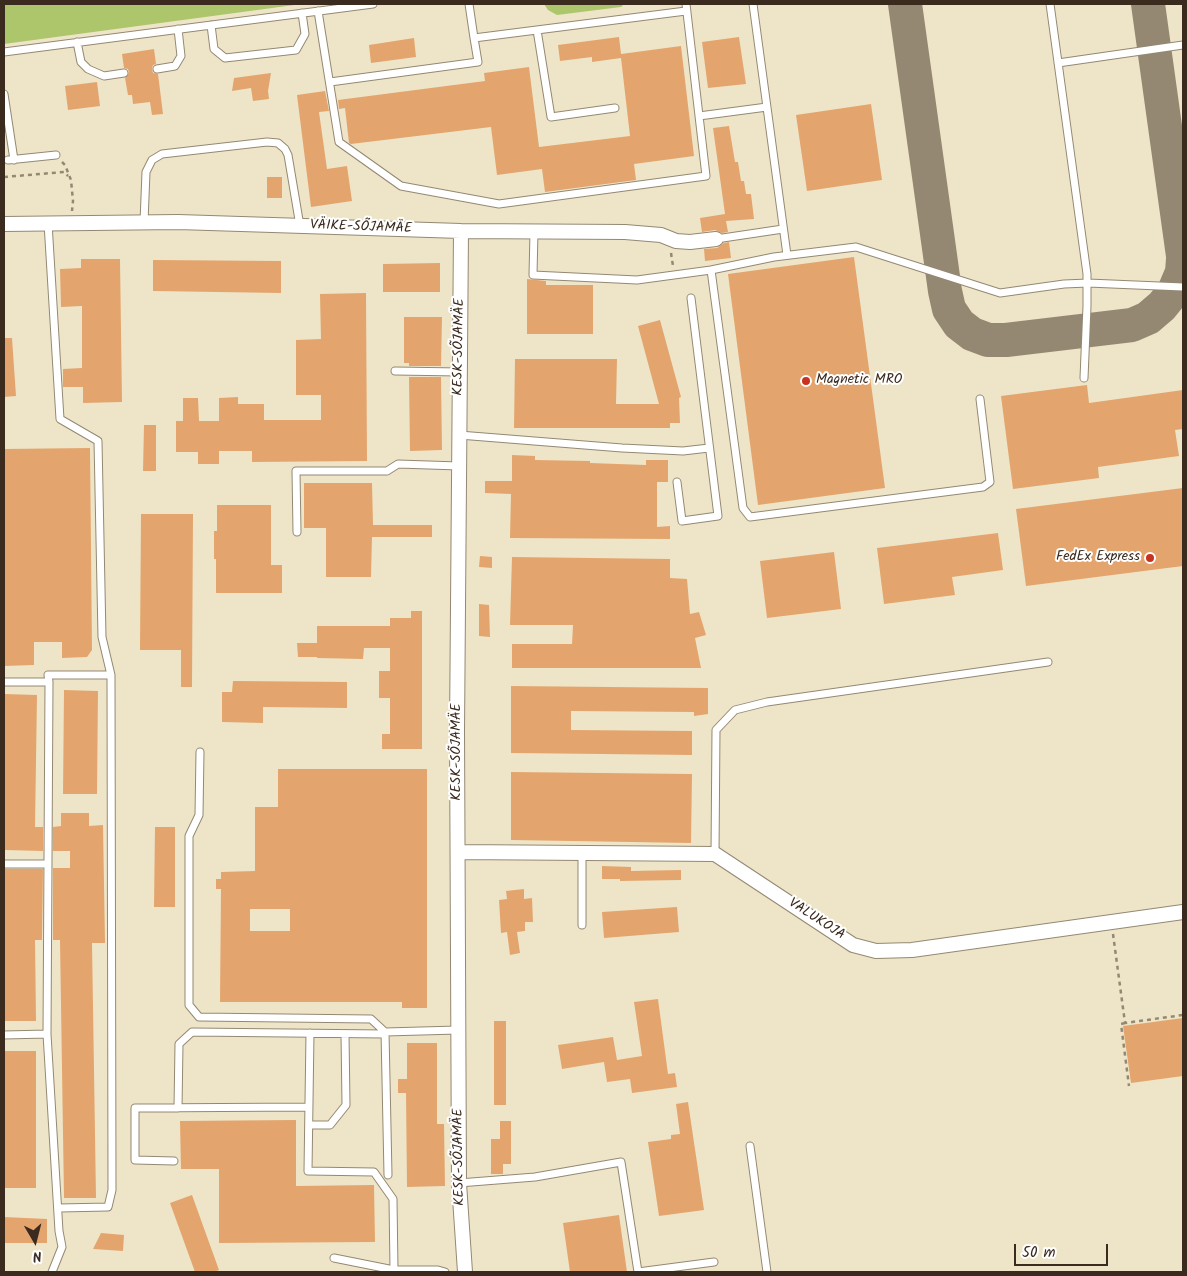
<!DOCTYPE html>
<html>
<head>
<meta charset="utf-8">
<style>
  body { margin:0 }
  #map { position:relative; width:1187px; height:1276px; overflow:hidden; background:#eee5c8; font-family:Kalam,sans-serif }
  canvas { display:block }
  .frame { position:absolute; inset:0; border:5px solid #3b2a1e; pointer-events:none }
  .north { position:absolute; left:10px; top:1216px; width:50px; height:50px; -webkit-text-stroke:4px #fff; paint-order:stroke; rotate:172deg; font-size:14px; font-weight:700; line-height:20px; text-align:center; color:#3b2a1e }
  .north::after { content:''; display:block; margin:auto; width:18px; height:22px; background:#3b2a1e; clip-path:polygon(50% 0,100% 100%,50% 72%,0 100%) }
  .scale { position:absolute; left:1014px; top:1244px; width:94px; height:22px; box-sizing:border-box; border:2px solid #3b2a1e; border-top:0; padding-left:6px; font-size:15px; line-height:18px; white-space:nowrap; color:#3b2a1e; -webkit-text-stroke:4px #fff; paint-order:stroke }
</style>
</head>
<body>
<div id="map">
<canvas width="1187" height="1276"></canvas>
<div class="frame"></div>
<div class="north">N</div>
<div class="scale">50 m</div>
</div>
<script>
const c = document.querySelector('canvas').getContext('2d');
c.lineJoin = 'round';
function paint(path, color) {
  c.fillStyle = color;
  c.fill(path, 'evenodd');
}
function poly(rows) {
  const path = new Path2D();
  for (const r of rows) {
    path.moveTo(r[0], r[1]);
    for (let i = 2; i < r.length; i += 2) path.lineTo(r[i], r[i + 1]);
  }
  return path;
}
function trace(path, color, width, dash) {
  c.strokeStyle = color;
  c.lineWidth = width;
  c.lineCap = dash ? 'butt' : 'round';
  c.setLineDash(dash || []);
  c.stroke(path);
}
function write(font, color, halo, rows, align = 'center') {
  c.font = font + ' Kalam,sans-serif';
  c.lineWidth = 4;
  c.setLineDash([]);
  c.textBaseline = 'middle';
  c.strokeStyle = halo;
  c.fillStyle = color;
  for (const [text, x, y, turn = 0] of rows) {
    c.save();
    c.translate(x, y);
    c.rotate((+turn || 0) * Math.PI / 180);
    c.textAlign = isNaN(turn) ? turn : align;
    if (halo) c.strokeText(text, 0, 0);
    c.fillText(text, 0, 0);
    c.restore();
  }
}
paint(poly([
  [4,4,302,4,4,44],
  [544,4,624,4,621,7,557,15,548,10]
]), '#adc66c');
trace(poly([
  [905,4,945,291,949,309,959,324,972,334,988,340,1006,340,1132,325,1148,318,1162,306,1174,291,1182,272,1183,259],
  [1148,4,1183,256]
]), '#948873', 34);
paint(poly([
  [619,37,621,54,681,46,694,156,634,164,636,180,545,192,542,169,497,175,491,127,351,144,349,143,345,108,339,109,338,100,485,81,484,73,529,67,539,147,630,136,621,58,592,62,592,57,560,61,558,45],
  [739,37,746,84,708,88,702,42],
  [414,38,416,57,371,63,369,45],
  [154,49,156,64,153,65,152,69,153,73,158,74,163,114,152,115,150,102,133,104,132,95,128,95,125,78,129,73,128,69,124,68,122,54],
  [271,73,268,91,269,99,253,101,251,88,232,91,234,78],
  [97,82,100,106,68,110,65,86],
  [325,91,329,111,319,112,327,169,347,166,352,201,311,207,297,95],
  [871,104,882,180,807,191,796,115],
  [729,126,735,162,738,162,741,181,744,181,746,194,751,194,754,219,726,221,728,232,722,233,715,230,702,232,700,218,725,214,713,128],
  [267,177,282,177,282,198,267,198],
  [729,242,731,258,705,261,704,249,717,248,724,243],
  [854,257,885,488,758,505,728,274],
  [81,259,120,259,122,402,83,403,83,387,63,387,63,369,82,368,82,306,61,307,60,269,81,268],
  [153,260,281,261,281,293,153,291],
  [440,263,440,292,383,292,383,264],
  [527,279,546,281,546,285,593,285,593,334,527,334],
  [366,293,367,461,252,462,252,451,219,451,219,464,198,464,198,452,176,452,176,421,183,421,183,398,198,398,199,421,219,421,219,398,238,397,238,404,264,404,264,420,321,420,321,395,296,395,296,340,321,339,320,294],
  [404,317,442,317,441,366,409,366,409,363,404,363],
  [660,320,681,397,679,398,680,423,670,423,670,428,514,428,515,359,617,359,616,404,659,404,638,326],
  [4,338,12,338,16,396,4,397],
  [409,377,441,377,442,450,410,451],
  [1087,385,1089,403,1183,390,1183,429,1175,430,1179,456,1098,467,1099,478,1013,489,1001,396],
  [144,425,156,425,156,471,143,471],
  [90,448,92,650,87,657,62,658,62,642,34,642,34,665,4,666,4,449],
  [512,455,535,456,535,460,590,461,590,463,646,465,646,460,668,460,668,482,657,482,657,527,670,526,670,539,510,538,511,494,485,493,485,481,512,481],
  [304,483,372,483,373,525,432,525,432,537,372,537,371,577,326,577,326,528,304,528],
  [1183,488,1183,566,1026,586,1016,509],
  [217,505,271,505,271,565,282,565,282,593,216,593,216,559,214,559,214,531,217,531],
  [141,514,193,514,192,687,181,687,181,650,140,650],
  [998,533,1003,570,952,577,955,595,884,604,877,548],
  [834,552,841,609,767,618,760,561],
  [480,556,492,557,492,568,479,567],
  [512,557,670,559,670,578,687,579,690,614,699,612,706,635,695,638,701,668,512,668,512,644,572,644,573,625,510,625],
  [479,604,489,605,490,637,479,636],
  [411,611,422,611,422,749,382,749,382,734,390,734,390,698,379,698,379,671,390,671,390,648,364,648,363,659,317,658,317,657,298,657,297,643,317,643,317,626,390,626,390,618,411,618],
  [233,681,347,682,347,708,263,707,263,723,222,722,222,692,232,692],
  [511,686,708,688,708,714,694,716,694,712,571,711,571,730,692,731,692,755,511,753],
  [64,690,98,691,97,794,63,794],
  [4,694,37,695,35,827,43,827,43,851,4,850],
  [278,769,427,769,427,1008,402,1008,402,1002,220,1002,221,889,216,889,216,879,221,879,221,872,255,871,255,807,278,807],
  [250,909,290,909,290,931,250,931],
  [511,772,692,774,691,843,511,840],
  [61,813,89,813,89,826,103,825,105,943,92,943,96,1198,64,1198,60,940,53,940,53,868,70,868,70,851,53,851,53,827,61,826],
  [155,827,175,827,175,907,154,907],
  [602,866,631,867,631,871,681,870,681,880,620,881,620,879,602,879],
  [4,869,43,869,42,940,35,940,36,1021,4,1021],
  [524,889,524,899,532,898,533,922,525,922,525,931,517,932,520,953,510,955,507,932,501,933,499,900,507,899,506,891],
  [677,907,679,932,604,938,602,912],
  [658,999,668,1074,675,1073,677,1087,632,1093,630,1079,607,1082,604,1062,562,1069,558,1045,613,1037,617,1060,642,1056,634,1002],
  [1183,1018,1183,1076,1131,1083,1123,1026],
  [494,1021,506,1021,506,1105,494,1105],
  [407,1043,437,1043,437,1124,444,1124,445,1186,407,1187,406,1093,398,1093,398,1079,407,1079],
  [4,1051,36,1051,36,1188,4,1188],
  [688,1102,704,1210,659,1216,648,1142,671,1139,671,1135,680,1134,676,1104],
  [296,1120,296,1186,374,1185,375,1242,219,1243,219,1169,181,1169,180,1121],
  [500,1121,511,1121,511,1164,503,1164,503,1174,491,1174,491,1139,500,1139],
  [192,1195,219,1270,214,1272,195,1272,170,1203],
  [619,1215,627,1272,570,1272,563,1223],
  [4,1217,47,1219,47,1243,4,1243],
  [101,1233,124,1235,123,1251,93,1249]
]), '#e3a56d');
const lane = poly([
  [469,4,474,38,686,11],
  [753,4,787,255],
  [1050,4,1087,274,1087,306,1084,378],
  [318,11,339,142,401,186,499,204,706,176,686,4],
  [211,25,214,49,225,58,296,50,305,34,302,13],
  [537,30,551,117,615,108],
  [77,42,81,62,88,69,104,76,124,73],
  [4,52,373,4],
  [1058,63,1183,45],
  [157,69,175,66,181,56,178,29],
  [330,82,478,62,474,38],
  [4,94,14,160],
  [699,116,767,107],
  [8,160,56,155],
  [144,222,146,172,152,160,162,154,267,142,278,143,285,149,288,155,300,226],
  [48,223,60,419,98,441,102,637,111,675,112,1190,108,1207,59,1208],
  [534,232,533,275,637,280,711,270],
  [716,239,783,229],
  [395,371,460,372],
  [980,399,990,482,983,487,750,517,743,508,711,270,774,257,856,247,1000,293,1064,284,1088,283,1183,287],
  [459,435,622,448,683,451,709,448],
  [677,482,682,521,718,516,691,298],
  [297,532,296,471,387,471,398,464,459,466],
  [4,682,49,682,48,675,111,675],
  [49,682,47,1034,59,1231,62,1247,52,1272],
  [200,752,199,815,189,836,189,1005,199,1017,371,1019,385,1032],
  [582,853,582,925],
  [715,854,716,730,735,710,767,702,1048,662],
  [4,864,47,864],
  [310,1033,308,1171,374,1172,393,1199,394,1270],
  [4,1035,47,1034],
  [178,1108,179,1044,192,1032,385,1034],
  [309,1125,330,1125,346,1105,345,1034],
  [750,1146,767,1272],
  [174,1161,135,1160,135,1108,309,1107],
  [388,1175,385,1032,458,1030],
  [459,1183,535,1177,621,1162,638,1272,714,1262],
  [334,1258,394,1270,438,1270,445,1272]
]);
const street = poly([
  [4,224,178,222,461,231,625,232,661,235,676,241,690,242,716,239],
  [461,231,457,731,459,1183,465,1272],
  [458,852,715,854,853,945,876,951,912,950,1183,912]
]);
trace(lane, '#948873', 9);
trace(street, '#948873', 16);
trace(poly([
  [62,162,65,165,71,180,73,201,72,211],
  [4,177,64,172,68,176],
  [671,253,673,266],
  [1113,934,1125,1023,1183,1015],
  [1125,1023,1121,1024,1129,1086]
]), '#948873', 2.5, [4, 4]);
trace(lane, '#fff', 7);
trace(street, '#fff', 14);
for (const [x, y, r, color] of [
  [806,381,5,"#c8321e"],
  [1150,558,5,"#c8321e"]
]) {
  const dot = new Path2D();
  dot.arc(x, y, r, 0, 2 * Math.PI);
  c.fillStyle = color;
  c.fill(dot);
  trace(dot, '#fff', 2);
}
write('14px', '#3b2a1e', '#fff', [
  ["VÄIKE-SÕJAMÄE",361,228,2],
  ["KESK-SÕJAMÄE",460,347,-89],
  ["KESK-SÕJAMÄE",458,752,-90],
  ["VALUKOJA",816,920,33],
  ["KESK-SÕJAMÄE",460,1157,-91]
]);
write('14px', '#3b2a1e', '#fff', [
  ["Magnetic MRO",816,381],
  ["FedEx Express",1140,558,"right"]
], 'left');
</script>
</body>
</html>
